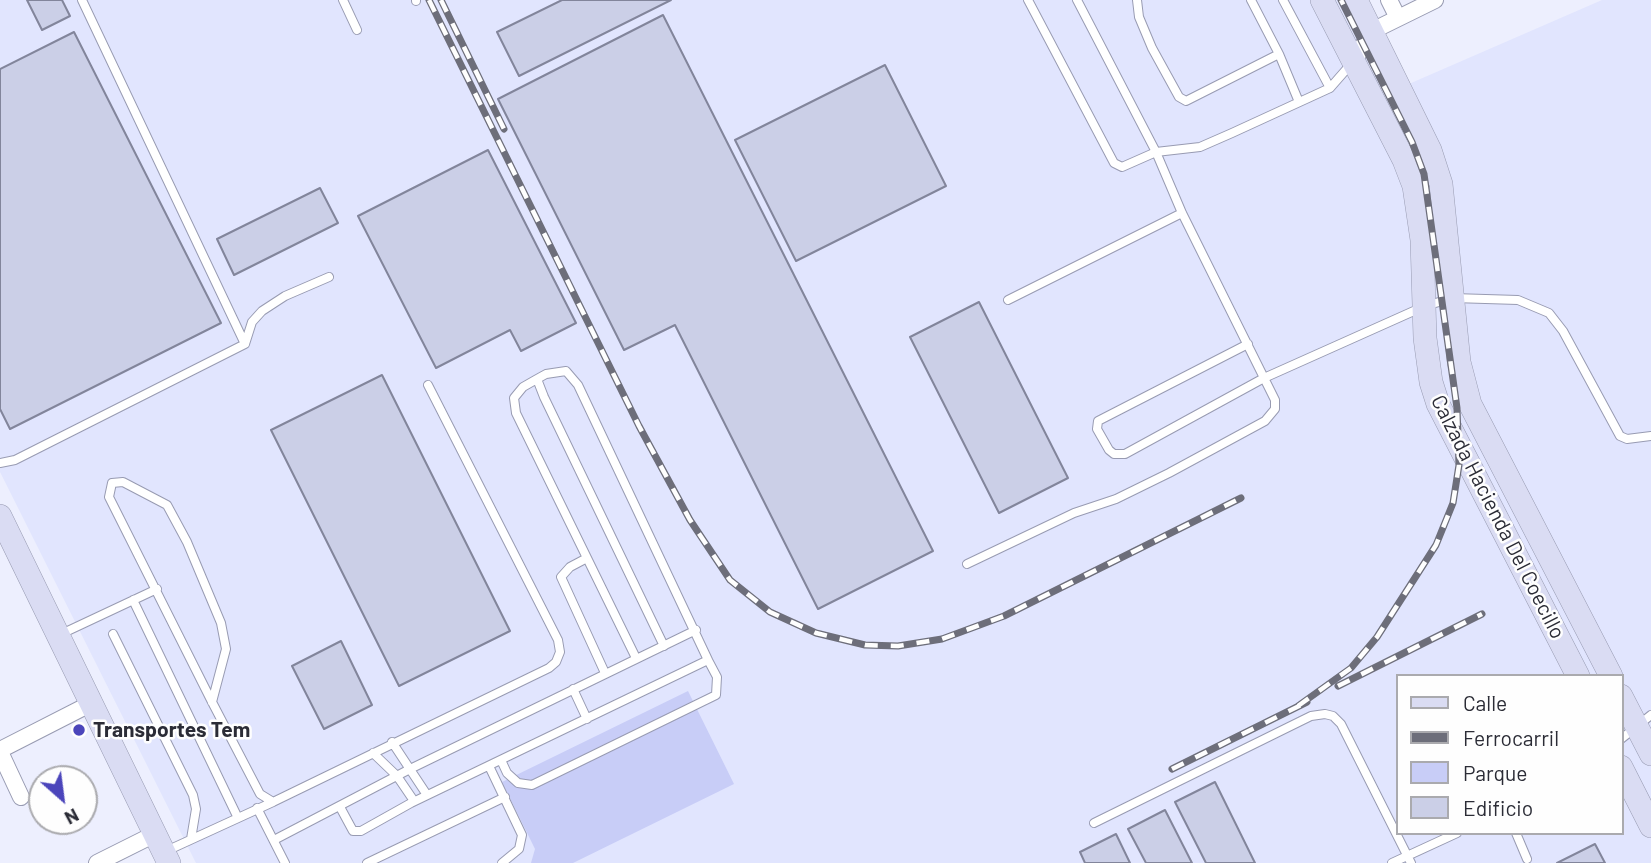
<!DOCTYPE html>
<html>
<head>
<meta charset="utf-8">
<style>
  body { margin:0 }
  #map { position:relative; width:1651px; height:863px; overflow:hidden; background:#edeffe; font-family:Barlow,sans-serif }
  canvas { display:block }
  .legend { position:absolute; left:1396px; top:674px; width:228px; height:161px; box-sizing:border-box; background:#fefefe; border:2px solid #aaaaae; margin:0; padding:9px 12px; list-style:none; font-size:21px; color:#2b2c36 }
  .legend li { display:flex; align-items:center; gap:14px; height:35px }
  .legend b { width:35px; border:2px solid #aaaaae }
  .north { position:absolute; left:28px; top:765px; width:70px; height:70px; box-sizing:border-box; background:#fefefe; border:2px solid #aaaaae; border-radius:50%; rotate:152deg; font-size:19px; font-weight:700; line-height:28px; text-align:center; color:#2b2c36 }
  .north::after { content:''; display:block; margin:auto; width:24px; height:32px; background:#4b45bb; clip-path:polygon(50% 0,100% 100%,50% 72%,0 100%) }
</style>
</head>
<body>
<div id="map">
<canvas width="1651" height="863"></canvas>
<ul class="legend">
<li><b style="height:9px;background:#dadcf3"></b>Calle</li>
<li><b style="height:9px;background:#6d6e7a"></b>Ferrocarril</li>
<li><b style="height:19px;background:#c8cdf7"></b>Parque</li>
<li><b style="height:19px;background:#cbcfe7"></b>Edificio</li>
</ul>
<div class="north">N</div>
</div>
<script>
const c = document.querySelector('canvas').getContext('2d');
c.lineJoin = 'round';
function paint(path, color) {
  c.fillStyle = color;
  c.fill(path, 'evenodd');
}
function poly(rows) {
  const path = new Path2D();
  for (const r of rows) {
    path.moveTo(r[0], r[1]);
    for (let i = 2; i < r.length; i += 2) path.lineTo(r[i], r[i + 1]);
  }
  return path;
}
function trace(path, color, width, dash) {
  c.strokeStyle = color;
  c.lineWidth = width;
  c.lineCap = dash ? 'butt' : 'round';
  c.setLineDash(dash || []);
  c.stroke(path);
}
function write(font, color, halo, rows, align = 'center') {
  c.font = font + ' Barlow,sans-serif';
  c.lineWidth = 5;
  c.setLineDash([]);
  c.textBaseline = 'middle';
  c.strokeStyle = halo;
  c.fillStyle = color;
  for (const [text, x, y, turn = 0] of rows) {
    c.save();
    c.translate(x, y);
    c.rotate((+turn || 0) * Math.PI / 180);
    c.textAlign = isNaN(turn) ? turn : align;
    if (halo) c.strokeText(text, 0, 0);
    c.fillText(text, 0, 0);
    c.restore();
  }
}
paint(poly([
  [0,0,1344,0,1395,90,1602,0,1651,0,1651,863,196,863,0,472],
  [1397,676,1621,676,1621,833,1397,833]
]), '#e1e5fe');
paint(poly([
  [688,691,734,784,573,863,531,863,535,849,502,782]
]), '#c8cdf7');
const building = poly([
  [27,0,62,0,70,16,42,30,27,0],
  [562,0,671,0,519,76,497,32,562,0],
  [663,15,933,551,818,609,675,325,624,350,498,99,663,15],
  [74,32,221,323,10,429,0,409,0,69,74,32],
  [885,65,946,186,796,261,735,140,885,65],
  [488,150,576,323,521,351,510,330,436,368,358,216,488,150],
  [320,188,338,223,234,275,217,239,320,188],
  [979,302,1068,478,999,513,910,337,979,302],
  [382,375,510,631,399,686,271,430,382,375],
  [341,641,372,705,324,729,292,666,341,641],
  [1215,782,1255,863,1206,863,1175,802,1215,782],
  [1165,810,1192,863,1146,863,1128,829,1165,810],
  [1116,834,1130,863,1085,863,1080,852,1116,834],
  [1595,844,1605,863,1557,863,1595,844]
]);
paint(building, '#cbcfe7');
trace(building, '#82859b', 2);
const service = poly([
  [82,0,245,344],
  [343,0,357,30],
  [416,0,416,1],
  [1028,0,1114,163,1122,167,1156,152,1200,147,1232,133,1330,88,1351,64],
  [1137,0,1139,17,1152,48,1179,97,1186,101,1279,54,1251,0],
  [1283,0,1330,88],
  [1279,54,1299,102],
  [1008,300,1182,213],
  [1248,344,1098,421,1097,429,1109,450,1114,454,1125,454,1264,378,1425,306,1453,298,1518,300,1549,313,1563,331,1620,436,1627,439,1651,436],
  [537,379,523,387,514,398,516,413,636,658],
  [0,463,15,460,245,344,252,322,262,311,285,296,329,277],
  [587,558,570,567,561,577,605,673],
  [967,564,1074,513,1116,499,1169,473,1265,421,1275,409,1275,400,1182,213,1156,152,1077,0],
  [133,600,237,816],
  [113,634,193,795,196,809,191,839],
  [59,635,157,589],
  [573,689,587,719],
  [212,702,226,649,221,623,187,542,167,505,123,482,112,483,109,497,212,702,260,794,273,802,549,668,556,662,560,652,558,640,428,385],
  [1621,739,1651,715],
  [392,742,427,795],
  [373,753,397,776,414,801],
  [501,760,507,773,518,783,532,785,716,695,717,677,708,660],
  [489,766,522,835,519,849,502,863],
  [340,807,353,831,361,831,411,803,708,660,578,385,566,371,546,374,537,379,544,397,664,646],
  [257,808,285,863],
  [1094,823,1311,716,1325,714,1333,716,1341,724,1411,863],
  [1516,833,1527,859],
  [274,840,410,769,696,630],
  [164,852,273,802],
  [367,863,505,797],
  [1392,863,1457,833]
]);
const minor = poly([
  [1389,0,1398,18],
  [1353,62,1372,31,1435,0],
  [0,750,92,703],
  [0,752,21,797],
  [97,863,155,834]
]);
const secondary = poly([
  [1322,0,1404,160,1414,186,1422,240,1425,338,1431,382,1438,404,1578,676],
  [1356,0,1430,150,1441,184,1459,362,1470,404,1611,676],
  [0,516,169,863],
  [1621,696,1651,754],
  [1621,767,1651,826]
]);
trace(service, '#989bb2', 10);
trace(minor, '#989bb2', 18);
trace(secondary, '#989bb2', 24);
trace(service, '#fff', 8);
trace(minor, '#fff', 16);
trace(secondary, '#dadcf3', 23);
const rail = poly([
  [429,0,639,426,690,520,730,580,770,612,816,633,865,645,898,646,942,639,1004,616,1241,498],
  [441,0,504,129],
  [1338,686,1482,614],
  [1298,706,1351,668,1377,637,1436,545,1453,503,1459,465,1457,408,1424,174,1412,142,1341,0],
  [1172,769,1307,702]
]);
trace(rail, '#6d6e7a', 7);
trace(rail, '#fefefe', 4.5, [13]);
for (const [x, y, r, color] of [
  [79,730,7,"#4b45bb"]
]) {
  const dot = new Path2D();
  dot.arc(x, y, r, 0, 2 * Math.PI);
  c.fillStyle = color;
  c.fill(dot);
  trace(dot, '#fefefe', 2.5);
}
write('21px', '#2b2c36', '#fefefe', [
  ["Calzada Hacienda Del Coecillo",1498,517,63]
]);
write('bold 21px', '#2b2c36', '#fefefe', [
  ["Transportes Tem",93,730]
], 'left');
</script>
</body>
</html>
